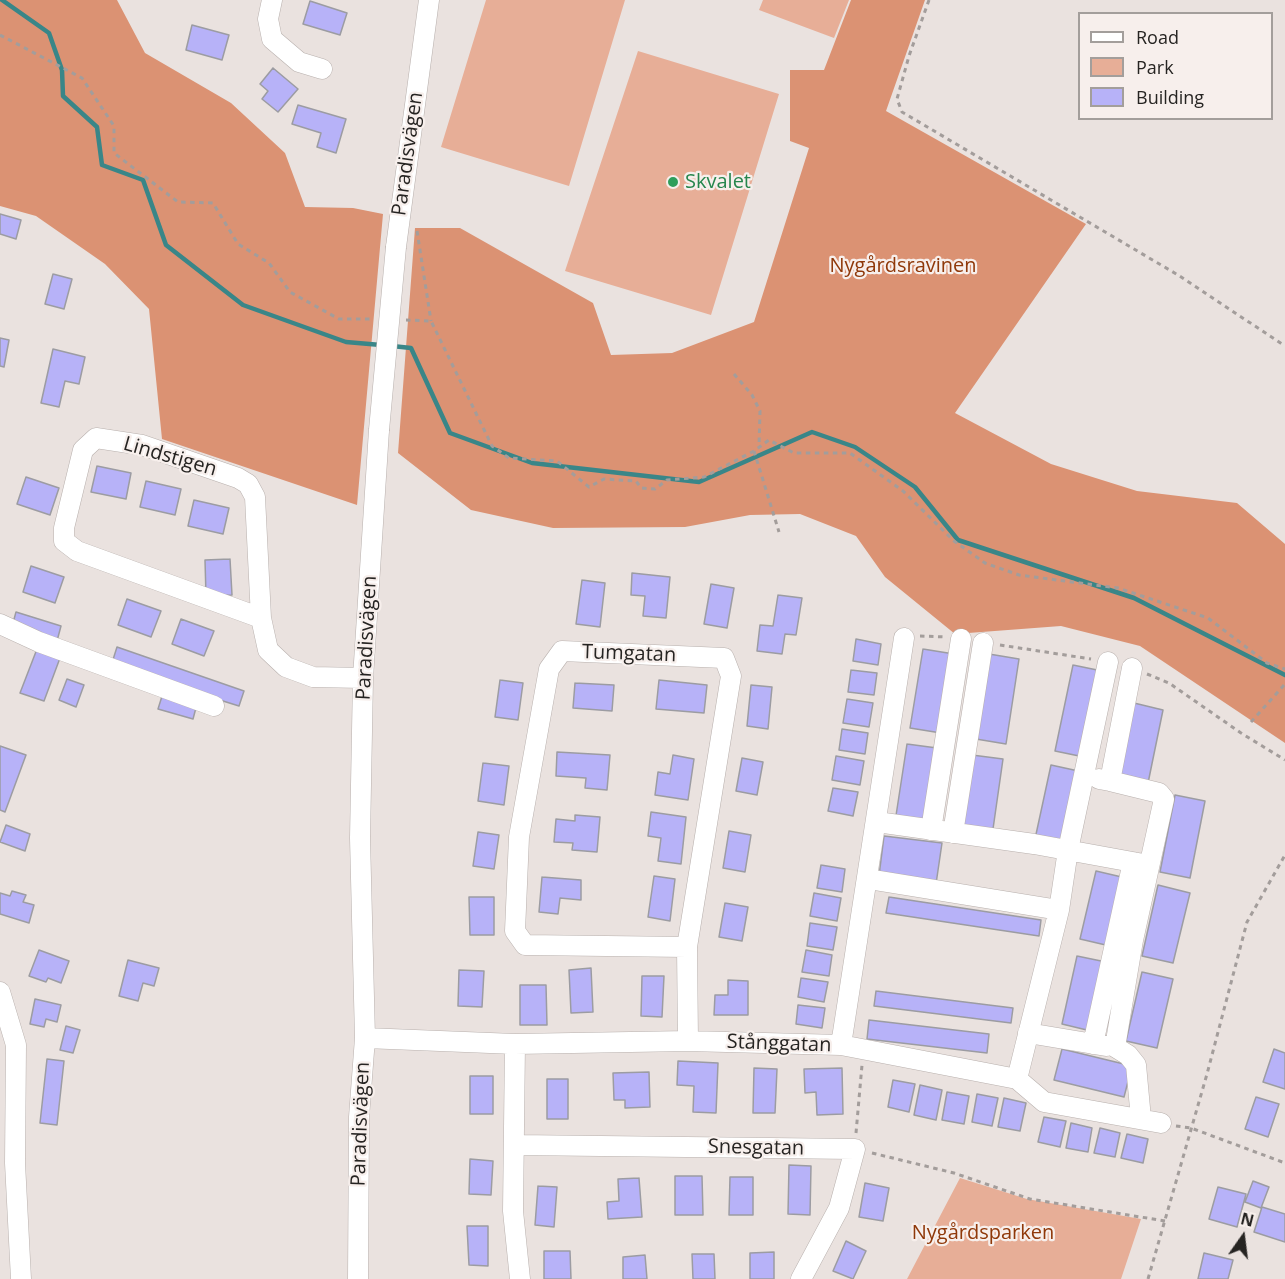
<!DOCTYPE html>
<html>
<head>
<meta charset="utf-8">
<style>
  body { margin:0 }
  #map { position:relative; width:1285px; height:1279px; overflow:hidden; background:#eae2df; font-family:"Open Sans",sans-serif }
  canvas { display:block }
  .legend { position:absolute; left:1078px; top:12px; width:195px; height:108px; box-sizing:border-box; background:#f7efec; border:2px solid #a39e9b; margin:0; padding:8px 10px; list-style:none; font-size:18px; color:#262422 }
  .legend li { display:flex; align-items:center; gap:12px; height:30px }
  .legend b { width:30px; border:2px solid #a39e9b }
  .north { position:absolute; left:1213px; top:1207px; width:60px; height:60px; -webkit-text-stroke:4px #f7efec; paint-order:stroke; rotate:14deg; font-size:16px; font-weight:700; line-height:24px; text-align:center; color:#262422 }
  .north::after { content:''; display:block; margin:auto; width:21px; height:27px; background:#262422; clip-path:polygon(50% 0,100% 100%,50% 72%,0 100%) }
</style>
</head>
<body>
<div id="map">
<canvas width="1285" height="1279"></canvas>
<ul class="legend">
<li><b style="height:8px;background:#fff"></b>Road</li>
<li><b style="height:16px;background:#e7ae97"></b>Park</li>
<li><b style="height:16px;background:#b7b2f8"></b>Building</li>
</ul>
<div class="north">N</div>
</div>
<script>
const c = document.querySelector('canvas').getContext('2d');
c.lineJoin = 'round';
function paint(path, color) {
  c.fillStyle = color;
  c.fill(path, 'evenodd');
}
function poly(rows) {
  const path = new Path2D();
  for (const r of rows) {
    path.moveTo(r[0], r[1]);
    for (let i = 2; i < r.length; i += 2) path.lineTo(r[i], r[i + 1]);
  }
  return path;
}
function trace(path, color, width, dash) {
  c.strokeStyle = color;
  c.lineWidth = width;
  c.lineCap = dash ? 'butt' : 'round';
  c.setLineDash(dash || []);
  c.stroke(path);
}
function write(font, color, halo, rows, align = 'center') {
  c.font = font + ' "Open Sans",sans-serif';
  c.lineWidth = 4.5;
  c.setLineDash([]);
  c.textBaseline = 'middle';
  c.strokeStyle = halo;
  c.fillStyle = color;
  for (const [text, x, y, turn = 0] of rows) {
    c.save();
    c.translate(x, y);
    c.rotate((+turn || 0) * Math.PI / 180);
    c.textAlign = isNaN(turn) ? turn : align;
    if (halo) c.strokeText(text, 0, 0);
    c.fillText(text, 0, 0);
    c.restore();
  }
}
paint(poly([
  [486,0,625,0,569,186,441,147],
  [763,0,849,0,834,38,759,10],
  [638,51,779,94,711,315,565,271],
  [960,1178,1027,1199,1141,1219,1121,1279,907,1279]
]), '#e7ae97');
paint(poly([
  [0,0,117,0,145,53,231,103,285,153,305,207,353,208,383,214,357,505,162,439,149,309,105,264,36,216,0,206],
  [851,0,925,0,886,111,1086,224,955,413,1051,464,1137,491,1237,503,1285,544,1285,743,1140,646,1061,626,955,634,885,577,856,536,800,514,750,515,685,527,553,528,471,510,398,453,415,228,460,228,593,303,611,355,672,353,754,322,809,148,790,141,790,70,824,70]
]), '#db9273');
trace(poly([
  [2,0,49,33,62,70,63,96,97,127,102,165,143,180,166,245,243,305,346,342,381,345],
  [392,346,411,348,450,433,532,463,699,482,812,432,855,447,915,487,958,540,1134,598,1285,675]
]), '#398688', 4.5);
const building = poly([
  [310,1,347,13,340,35,303,24,310,1],
  [192,25,229,35,222,60,186,50,192,25],
  [273,68,298,89,278,112,262,99,268,91,260,84,273,68],
  [298,105,346,119,336,153,317,147,321,133,292,124,298,105],
  [0,214,21,220,16,239,0,234,0,214],
  [53,274,72,279,64,309,45,304,53,274],
  [0,338,9,340,4,367,0,366,0,338],
  [53,349,85,357,79,384,65,381,59,407,41,403,53,349],
  [97,466,131,473,126,499,91,492,97,466],
  [26,477,59,488,50,515,17,504,26,477],
  [146,481,181,489,175,515,140,507,146,481],
  [194,500,229,508,223,534,188,526,194,500],
  [230,559,232,595,206,596,205,560,230,559],
  [31,566,64,577,55,603,23,592,31,566],
  [632,573,670,577,666,618,643,616,645,596,631,595,632,573],
  [582,580,605,583,600,627,576,624,582,580],
  [711,584,734,588,727,628,704,624,711,584],
  [778,595,802,598,796,635,785,634,782,654,757,651,760,625,773,626,778,595],
  [127,599,161,611,151,637,118,625,127,599],
  [16,612,61,626,57,641,13,623,16,612],
  [181,619,214,631,204,656,172,644,181,619],
  [856,639,881,644,878,665,853,661,856,639],
  [117,647,244,691,239,706,111,666,117,647],
  [37,649,60,658,44,701,20,693,37,649],
  [923,649,954,654,941,733,910,728,923,649],
  [989,654,1019,659,1006,744,976,739,989,654],
  [1073,665,1102,671,1084,757,1055,751,1073,665],
  [851,670,877,673,874,695,848,692,851,670],
  [67,679,84,685,76,707,59,700,67,679],
  [500,680,523,683,518,720,495,717,500,680],
  [659,680,707,685,704,713,656,709,659,680],
  [575,683,614,685,612,711,573,708,575,683],
  [751,685,772,687,768,729,747,726,751,685],
  [163,693,197,704,193,719,158,709,163,693],
  [847,699,873,703,869,727,843,723,847,699],
  [1134,703,1163,710,1147,788,1118,782,1134,703],
  [842,729,868,733,865,754,839,750,842,729],
  [907,744,937,748,926,827,895,822,907,744],
  [0,746,26,755,5,812,0,810,0,746],
  [557,752,610,755,607,790,585,788,586,778,556,776,557,752],
  [673,755,694,759,688,800,655,795,658,772,670,774,673,755],
  [972,755,1003,759,992,836,961,831,972,755],
  [836,756,864,761,860,785,832,780,836,756],
  [742,758,763,762,757,795,736,791,742,758],
  [483,763,509,766,504,805,478,801,483,763],
  [1051,765,1083,772,1067,846,1035,839,1051,765],
  [833,788,858,792,853,816,828,811,833,788],
  [1175,795,1205,801,1190,878,1160,872,1175,795],
  [651,812,686,817,681,864,658,861,661,838,648,836,651,812],
  [575,815,600,817,597,852,572,850,573,843,554,842,556,819,575,821,575,815],
  [6,825,30,834,25,851,0,842,6,825],
  [729,831,751,835,745,872,723,868,729,831],
  [478,832,499,835,494,869,473,866,478,832],
  [884,836,942,843,936,884,879,876,884,836],
  [821,865,845,869,842,892,817,888,821,865],
  [1096,871,1126,878,1110,946,1080,939,1096,871],
  [654,876,675,879,670,921,648,917,654,876],
  [542,877,581,880,581,900,560,898,558,914,539,912,542,877],
  [1158,885,1190,893,1173,963,1142,956,1158,885],
  [12,891,26,895,23,902,34,905,29,923,0,914,0,893,10,896,12,891],
  [814,893,841,898,837,921,810,916,814,893],
  [469,897,494,897,494,935,470,935,469,897],
  [889,897,1041,920,1039,936,886,913,889,897],
  [725,903,748,907,742,941,719,937,725,903],
  [810,923,837,927,833,950,807,946,810,923],
  [39,950,69,961,61,983,48,978,46,982,29,976,39,950],
  [806,950,832,955,829,976,802,972,806,950],
  [1077,956,1106,962,1091,1031,1062,1024,1077,956],
  [128,960,159,968,154,986,143,983,138,1001,119,996,128,960],
  [591,968,593,1012,571,1013,569,970,591,968],
  [459,970,484,971,482,1007,458,1006,459,970],
  [1142,972,1173,979,1157,1048,1126,1041,1142,972],
  [642,976,664,976,662,1017,641,1016,642,976],
  [801,978,828,982,824,1002,798,997,801,978],
  [728,980,748,981,748,1015,714,1015,715,995,728,995,728,980],
  [520,985,546,985,547,1025,520,1025,520,985],
  [876,991,1013,1008,1011,1023,874,1006,876,991],
  [35,999,61,1005,57,1022,46,1019,44,1027,30,1024,35,999],
  [798,1005,825,1008,822,1028,796,1024,798,1005],
  [869,1020,989,1034,987,1053,867,1039,869,1020],
  [66,1026,80,1030,73,1053,60,1050,66,1026],
  [1062,1049,1132,1066,1124,1097,1054,1080,1062,1049],
  [1274,1049,1285,1053,1285,1089,1263,1082,1274,1049],
  [47,1059,64,1061,57,1125,40,1123,47,1059],
  [678,1061,718,1063,716,1113,693,1112,694,1086,677,1085,678,1061],
  [754,1068,777,1069,775,1113,753,1113,754,1068],
  [842,1068,843,1114,817,1115,816,1092,805,1093,804,1069,842,1068],
  [649,1072,650,1107,625,1108,625,1100,614,1100,613,1073,649,1072],
  [470,1076,493,1076,493,1114,470,1114,470,1076],
  [547,1079,568,1079,568,1119,547,1119,547,1079],
  [893,1080,915,1084,909,1112,888,1107,893,1080],
  [920,1085,942,1090,936,1120,914,1115,920,1085],
  [947,1092,969,1096,964,1124,942,1120,947,1092],
  [977,1094,998,1098,992,1126,972,1122,977,1094],
  [1256,1097,1279,1104,1268,1137,1245,1129,1256,1097],
  [1004,1098,1026,1103,1020,1131,998,1127,1004,1098],
  [1044,1117,1066,1121,1060,1147,1038,1142,1044,1117],
  [1071,1123,1092,1128,1088,1152,1066,1148,1071,1123],
  [1100,1128,1120,1133,1115,1157,1094,1153,1100,1128],
  [1127,1134,1148,1139,1143,1163,1121,1158,1127,1134],
  [470,1159,493,1161,491,1195,469,1194,470,1159],
  [789,1165,811,1166,810,1215,788,1214,789,1165],
  [675,1176,702,1176,703,1215,675,1215,675,1176],
  [730,1177,753,1177,753,1215,729,1215,730,1177],
  [639,1178,642,1217,608,1219,607,1202,619,1201,618,1179,639,1178],
  [1253,1181,1269,1187,1261,1208,1245,1202,1253,1181],
  [865,1183,889,1188,883,1221,859,1217,865,1183],
  [538,1186,557,1187,554,1227,535,1225,538,1186],
  [1218,1187,1246,1194,1237,1227,1209,1219,1218,1187],
  [1262,1207,1285,1214,1285,1242,1254,1232,1262,1207],
  [467,1226,488,1226,488,1266,469,1265,467,1226],
  [846,1241,866,1251,853,1279,833,1271,846,1241],
  [544,1251,570,1251,571,1279,544,1279,544,1251],
  [774,1252,774,1279,750,1279,750,1253,774,1252],
  [1204,1253,1233,1260,1228,1279,1198,1279,1204,1253],
  [692,1254,714,1254,715,1279,693,1279,692,1254],
  [645,1255,647,1279,623,1279,623,1257,645,1255]
]);
paint(building, '#b7b2f8');
trace(building, '#9c9ca2', 1.5);
const minor = poly([
  [272,0,268,19,272,39,299,62,322,69],
  [396,247,429,0],
  [261,618,77,551,64,541,64,528,83,450,96,438,142,445,238,478,248,484,255,497,261,618,268,650,286,667,313,677,363,678],
  [0,624,39,642,214,706],
  [1099,779,1110,781,1132,668],
  [1110,781,1159,793,1164,799,1133,940,1115,1047,1128,1055,1136,1065,1141,1119],
  [877,822,1034,844,1149,865],
  [931,830,961,639],
  [953,833,983,643],
  [868,879,1059,910],
  [687,947,731,676,724,658,562,651,549,669,519,837,515,931,525,945,687,947,688,1041],
  [0,992,16,1045,15,1163,21,1279],
  [1028,1033,1106,1046],
  [365,1038,515,1044,688,1041,841,1045,1017,1079,1059,910,1068,850,1108,662],
  [515,1044,513,1211,520,1279],
  [1093,1044,1133,862],
  [841,1045,904,638],
  [1017,1079,1044,1102,1161,1123],
  [516,1145,855,1149,839,1208,801,1279],
  [358,1279,359,1117,365,1038,360,838,363,678,379,430]
]);
trace(minor, '#b8b0ad', 21);
trace(poly([
  [929,0,909,56,897,99,902,112,1178,275,1285,346],
  [0,35,82,78,114,126,114,153,178,202,213,203,238,244,269,263,290,292,339,319,373,319],
  [417,231,431,321],
  [406,320,431,321,492,446,509,458,557,461,589,487,604,479,636,481,641,488,655,489,667,480,704,477,754,451,769,440,794,453,850,453,903,491,954,541,985,563,1019,575,1118,588,1208,618,1267,663,1285,669],
  [734,374,752,395,760,411,759,447],
  [754,451,779,532],
  [920,636,946,637],
  [1000,645,1091,659],
  [1147,674,1169,683,1241,733,1285,760],
  [1251,722,1285,684],
  [1176,1126,1191,1128,1285,1163],
  [856,1133,862,1065],
  [872,1153,954,1173,1030,1199,1165,1221],
  [1148,1279,1207,1074,1247,922,1285,855]
]), '#a39d9b', 3, [4.5, 4.5]);
trace(minor, '#fff', 20);
const minorBridge = poly([
  [379,430,396,247]
]);
trace(minorBridge, '#b8b0ad', 21, []);
trace(minorBridge, '#fff', 20);
for (const [x, y, r, color] of [
  [673,182,6,"#2e9e5b"]
]) {
  const dot = new Path2D();
  dot.arc(x, y, r, 0, 2 * Math.PI);
  c.fillStyle = color;
  c.fill(dot);
  trace(dot, '#f7efec', 2);
}
write('20px', '#262422', '#f7efec', [
  ["Paradisvägen",408,154,-82],
  ["Lindstigen",170,457,16],
  ["Paradisvägen",367,638,-87],
  ["Tumgatan",629,654,2],
  ["Stånggatan",779,1044,2],
  ["Paradisvägen",361,1124,-88],
  ["Snesgatan",756,1148,1]
]);
write('20px', '#27864d', '#f7efec', [
  ["Skvalet",685,182]
], 'left');
write('20px', '#8f3809', '#f7efec', [
  ["Nygårdsravinen",903,266],
  ["Nygårdsparken",983,1233]
]);
</script>
</body>
</html>
